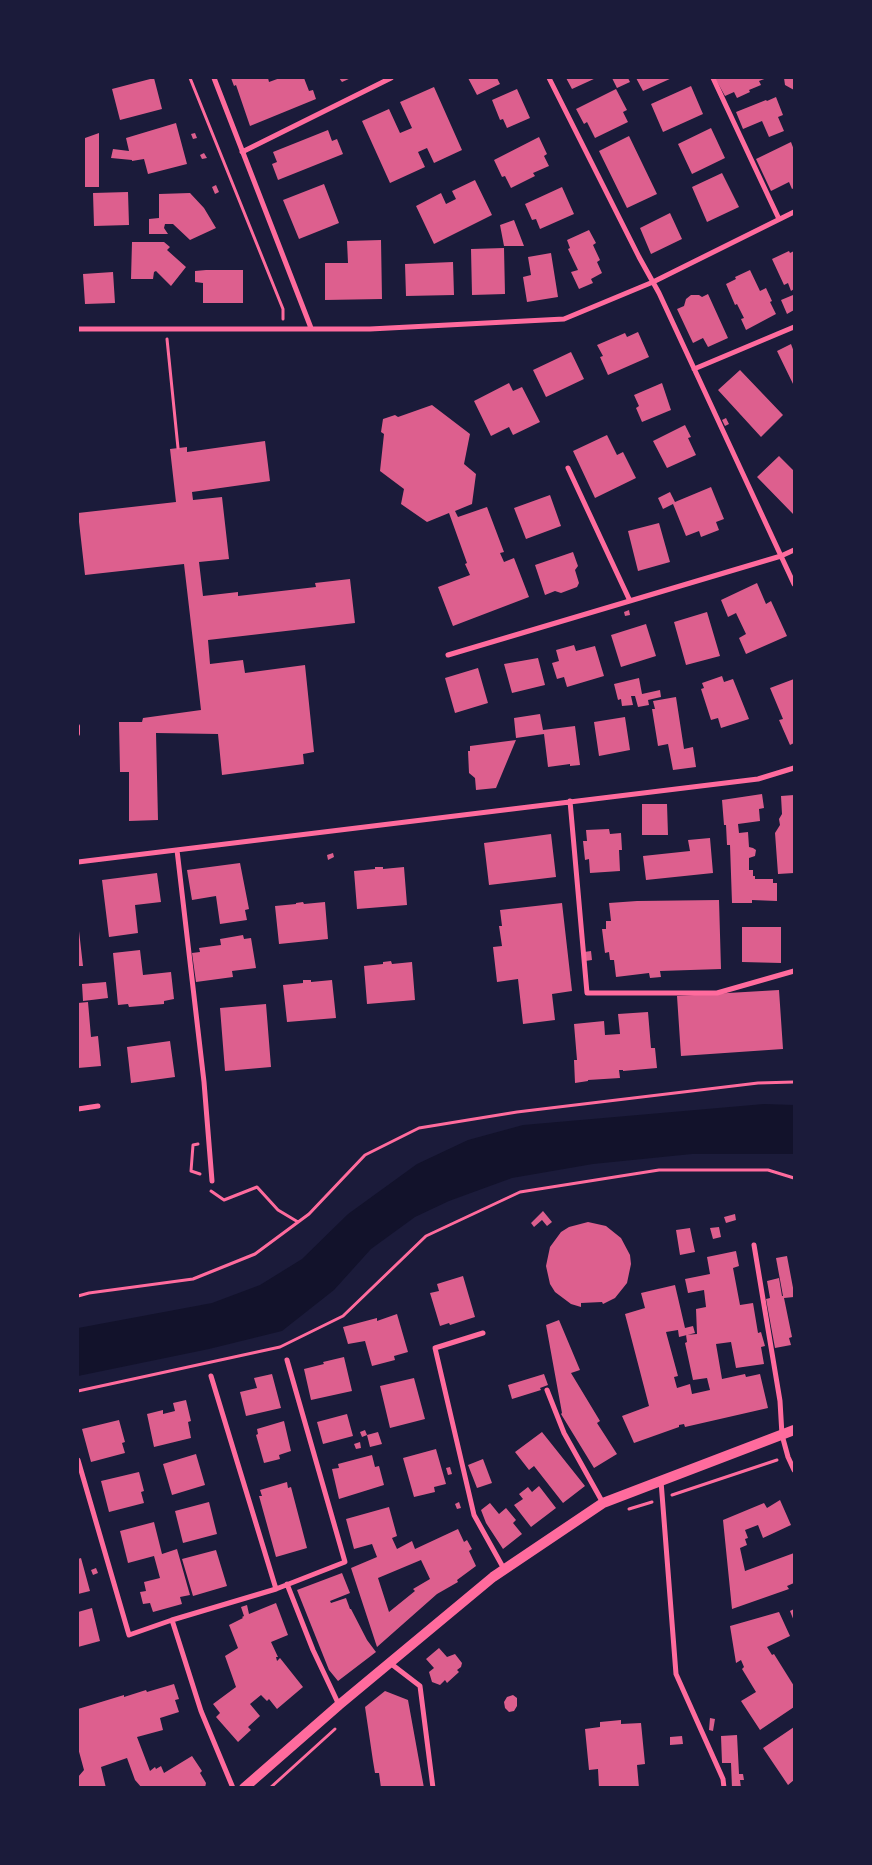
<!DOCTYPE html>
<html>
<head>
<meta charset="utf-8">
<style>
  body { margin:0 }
  #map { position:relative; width:872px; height:1865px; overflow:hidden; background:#1b1b3a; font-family:Lora,serif }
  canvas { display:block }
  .frame { position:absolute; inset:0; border:79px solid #1b1b3a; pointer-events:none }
</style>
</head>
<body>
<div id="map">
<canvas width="872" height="1865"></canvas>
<div class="frame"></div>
</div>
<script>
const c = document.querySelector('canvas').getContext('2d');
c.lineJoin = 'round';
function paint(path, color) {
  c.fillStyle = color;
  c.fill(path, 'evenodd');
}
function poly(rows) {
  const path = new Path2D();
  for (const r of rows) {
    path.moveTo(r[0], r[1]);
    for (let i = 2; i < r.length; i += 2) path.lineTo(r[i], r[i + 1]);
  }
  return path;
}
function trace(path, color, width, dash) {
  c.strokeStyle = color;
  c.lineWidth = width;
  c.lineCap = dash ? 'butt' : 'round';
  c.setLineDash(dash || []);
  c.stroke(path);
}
paint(poly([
  [764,1104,794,1105,794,1154,692,1154,593,1164,512,1178,449,1201,415,1217,371,1249,334,1290,282,1331,209,1349,78,1376,78,1328,212,1303,260,1285,302,1259,348,1214,417,1164,468,1140,523,1125]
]), '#12122b');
paint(poly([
  [154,78,162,109,120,120,112,89],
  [231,78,268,78,269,82,280,78,304,78,309,91,313,90,316,99,250,126,236,85,234,86],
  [339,78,351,78,342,82],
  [468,78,497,78,500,84,477,95],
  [566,78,596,78,572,89],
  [612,78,628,78,630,82,617,88],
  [636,78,672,78,643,91],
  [715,78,767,78,759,81,761,85,749,90,750,92,737,98,734,92,725,96],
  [784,78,794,78,794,90,785,85],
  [691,86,703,114,663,132,651,104],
  [434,87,462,150,434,163,427,148,418,152,425,167,390,183,362,121,389,109,400,133,412,128,400,102],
  [517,89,530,118,507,128,503,119,500,120,492,100],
  [616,89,627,110,623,112,628,122,595,138,587,122,584,124,576,109],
  [776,97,783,115,778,117,784,131,769,137,762,121,743,129,736,112,766,100,767,101],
  [176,123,187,164,148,174,144,159,132,161,132,160,111,158,113,149,129,151,126,138],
  [711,128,725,158,692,174,678,144],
  [328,130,332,141,337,139,343,154,278,180,272,164,277,162,273,152],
  [99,133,99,187,85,187,85,138],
  [195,133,197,138,193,139,191,134],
  [629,136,657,194,627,208,599,151],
  [539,137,547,154,544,156,549,166,533,173,535,176,511,188,505,176,502,177,494,160],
  [791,142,794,150,794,188,792,189,789,182,771,191,756,159],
  [204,153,207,158,202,159,200,155],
  [722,173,739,207,707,222,692,187],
  [475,180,492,215,434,244,416,206,441,193,446,204,456,199,452,191],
  [324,184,339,223,299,239,283,200],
  [216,185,219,192,215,194,212,187],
  [562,187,574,214,540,229,536,219,532,220,525,204],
  [128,192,129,225,94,226,93,193],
  [190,193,204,208,216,228,190,240,173,224,165,224,164,228,168,234,149,234,149,219,159,218,159,194],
  [670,213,682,239,651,254,640,228],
  [514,220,524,246,504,246,500,225],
  [589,230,596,243,593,245,600,260,597,262,602,273,591,279,593,283,579,289,571,272,578,270,568,249,570,248,567,240],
  [381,240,382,299,325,300,325,263,348,263,347,241],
  [132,242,164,242,170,247,167,250,186,267,171,286,156,271,154,272,153,279,131,279],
  [504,248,505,294,472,295,471,249],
  [789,251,790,253,794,251,794,289,791,291,788,283,784,285,772,259],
  [551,253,558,297,527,302,523,277,531,275,528,257],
  [453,262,454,295,406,296,405,264],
  [206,270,243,270,243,303,203,303,203,283,195,282,195,271],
  [750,270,760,291,766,288,772,301,770,302,776,314,746,330,741,319,744,318,737,304,735,305,726,284,736,279,735,277],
  [113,272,115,303,85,304,83,274],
  [708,294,728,338,708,347,703,338,693,343,677,309,684,306,686,299,691,295,699,295,702,297],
  [793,295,794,296,794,310,787,314,781,300],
  [638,332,649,357,608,375,600,357,603,356,597,345,625,333,627,337],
  [791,344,794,352,794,386,777,351],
  [571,352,584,379,546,397,533,370],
  [740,370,783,415,761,437,718,390],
  [509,383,513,391,522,387,540,422,513,435,509,427,491,436,474,401],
  [662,383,671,410,642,422,636,408,639,406,634,395],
  [432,405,470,434,464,464,476,474,472,504,455,511,458,517,487,507,504,552,500,553,504,562,514,558,529,597,453,626,438,587,470,575,465,564,467,563,449,513,427,522,401,504,404,489,380,471,384,434,381,432,383,419,395,415,398,417],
  [726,418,729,424,725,426,722,420],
  [685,425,691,437,688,438,696,455,667,468,653,441],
  [607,435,617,455,623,452,636,478,595,498,573,451],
  [265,441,270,481,192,492,193,500,222,497,229,559,199,562,203,596,238,592,238,596,316,587,315,583,350,579,355,623,208,640,210,664,243,660,245,673,305,665,314,752,303,754,304,764,222,775,218,734,156,733,158,820,129,821,129,772,120,772,119,722,142,722,143,718,201,710,184,564,85,575,78,513,176,502,170,449,187,447,187,452],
  [779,456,794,471,794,515,757,477],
  [711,487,724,519,716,522,719,530,701,537,699,531,686,536,673,504,663,509,658,498,670,492,675,502],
  [550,495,561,526,526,539,514,508],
  [659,523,670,562,638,571,628,531],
  [573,552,578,566,575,570,579,583,577,587,561,593,555,591,545,595,535,565],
  [757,583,766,604,771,601,787,636,746,654,739,638,746,634,736,613,728,617,721,600],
  [629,610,630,615,625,616,624,612],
  [707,612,720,656,686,665,674,622],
  [646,624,656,656,621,667,611,635],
  [574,645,576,651,595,646,604,676,567,687,564,677,557,679,552,663,559,661,556,650],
  [538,658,545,685,512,693,504,664],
  [478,668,488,703,455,713,445,678],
  [722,676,724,682,733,679,749,719,721,728,718,718,711,720,701,689,704,688,702,683],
  [639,678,642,694,660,690,661,697,648,700,649,705,638,707,635,696,631,696,633,705,622,706,621,699,618,700,614,684],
  [794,679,794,743,790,745,779,720,783,719,770,688],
  [676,697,684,749,693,747,696,767,673,770,668,744,658,746,652,709,655,709,653,701],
  [540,714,543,730,575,726,580,765,570,766,570,764,548,767,544,734,516,738,514,718],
  [625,717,630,750,599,756,594,722],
  [516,740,496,788,476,790,475,778,469,773,468,751,470,751,470,746],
  [762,794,764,808,759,809,760,821,738,824,739,833,748,832,749,847,753,848,756,850,755,856,749,858,749,870,753,870,753,876,755,876,755,879,773,879,773,883,777,883,777,901,752,900,752,903,732,903,730,845,727,845,726,825,724,825,722,800],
  [794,795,794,873,778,874,775,833,780,825,779,819,782,814,781,796],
  [642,804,667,804,668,835,642,835],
  [609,829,610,834,621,833,622,850,619,850,620,871,590,873,589,859,585,860,583,841,587,841,586,830],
  [551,834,556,877,489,885,484,843],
  [710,838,713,873,646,880,643,856,690,851,688,840],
  [333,853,334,857,328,860,327,855],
  [240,863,249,909,245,910,247,920,220,924,216,896,192,900,187,870],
  [375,867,383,867,383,869,404,867,407,905,357,909,354,871,375,869],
  [157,873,161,902,135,905,138,933,109,937,102,880],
  [719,900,721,969,660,971,661,977,650,978,649,973,616,977,614,960,610,960,609,952,605,953,602,929,606,929,606,921,611,921,609,903,637,901],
  [303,902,304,904,325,902,328,939,279,944,275,906,296,904,296,903],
  [562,903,572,991,552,994,555,1020,523,1024,518,979,497,982,493,947,502,946,499,926,502,926,500,910],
  [742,927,781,927,781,963,742,962],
  [79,931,83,966,78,966,78,932],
  [243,935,244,939,251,938,256,968,232,971,233,977,196,982,192,953,200,952,199,948,221,945,220,939],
  [140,950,143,975,171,972,174,999,164,1001,164,1004,129,1007,128,1004,118,1005,113,953],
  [591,951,592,960,585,961,584,952],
  [391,961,392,964,412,962,415,1000,367,1004,364,966,383,964,383,962],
  [303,980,311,980,311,982,332,980,336,1018,287,1022,283,985,303,983],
  [106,982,108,998,83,1001,82,984],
  [779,990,783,1049,681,1056,677,996],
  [88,1002,91,1037,98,1036,101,1066,78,1068,78,1003],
  [266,1004,271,1067,225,1071,220,1008],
  [648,1012,651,1048,655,1048,657,1068,623,1071,623,1070,619,1070,620,1078,588,1080,588,1081,575,1083,574,1060,577,1060,574,1024,604,1021,605,1035,620,1034,618,1014],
  [170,1041,175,1077,131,1083,127,1047],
  [543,1211,552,1222,547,1226,542,1220,534,1227,531,1223],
  [735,1214,736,1220,726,1223,724,1217],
  [588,1222,606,1226,621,1238,630,1255,631,1264,627,1283,615,1298,603,1304,602,1302,581,1303,581,1307,571,1304,555,1292,550,1284,546,1266,550,1247,561,1232,569,1227],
  [719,1227,721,1237,713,1239,710,1228],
  [690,1228,695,1252,680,1255,676,1230],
  [736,1251,739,1266,733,1268,740,1305,753,1303,758,1333,761,1332,765,1346,761,1347,764,1364,736,1368,731,1342,716,1344,722,1379,745,1374,746,1377,760,1374,768,1408,685,1427,684,1424,679,1425,679,1427,634,1443,622,1416,649,1406,625,1314,645,1308,641,1293,675,1285,685,1328,693,1326,695,1333,679,1337,678,1330,666,1332,678,1376,674,1377,677,1388,690,1384,692,1394,710,1390,707,1378,693,1380,685,1343,687,1342,686,1335,697,1334,696,1309,706,1307,704,1290,688,1293,685,1279,710,1274,707,1257],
  [787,1256,794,1293,794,1297,784,1298,792,1337,789,1338,791,1345,775,1348,766,1299,770,1298,767,1281,779,1278,782,1296,783,1296,776,1258],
  [463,1276,475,1317,450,1325,449,1323,440,1326,430,1293,439,1291,437,1284],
  [397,1314,408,1352,394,1356,395,1360,372,1366,365,1341,348,1344,343,1327,377,1318,377,1321],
  [559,1320,580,1370,571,1373,600,1421,597,1423,617,1454,594,1468,561,1414,562,1413,546,1325],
  [344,1357,352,1391,311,1400,304,1369,324,1364,323,1362],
  [272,1374,281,1408,246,1416,240,1392,257,1388,254,1378],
  [544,1374,548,1385,540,1388,541,1390,512,1399,508,1385],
  [414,1378,425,1419,390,1428,380,1386],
  [186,1400,191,1421,188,1422,191,1438,154,1447,147,1414,163,1410,163,1414,175,1411,173,1403],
  [347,1414,353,1436,323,1444,317,1422],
  [119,1420,125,1442,122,1443,125,1453,91,1462,82,1429],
  [284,1421,291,1451,279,1455,280,1459,264,1463,256,1435,258,1434,257,1429],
  [365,1430,367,1435,362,1437,360,1432],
  [378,1432,382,1444,370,1447,367,1435],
  [542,1432,585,1486,563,1503,534,1466,529,1470,515,1452],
  [360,1442,361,1448,356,1449,354,1444],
  [436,1449,446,1484,434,1487,435,1492,414,1497,403,1458],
  [196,1454,205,1485,172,1495,163,1464],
  [372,1455,375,1467,379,1466,384,1485,339,1499,332,1469,339,1468,338,1464],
  [483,1459,492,1483,477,1488,468,1465],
  [450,1467,452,1474,448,1475,446,1468],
  [139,1472,144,1491,141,1492,144,1503,109,1512,101,1481],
  [287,1482,288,1488,291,1487,307,1548,276,1557,259,1496,262,1496,260,1490],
  [539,1486,556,1508,531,1527,514,1505,523,1499,519,1494,528,1487,532,1492],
  [780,1500,791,1525,763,1538,758,1525,745,1530,748,1538,745,1539,747,1545,740,1548,745,1571,794,1553,794,1583,787,1586,789,1589,732,1609,723,1520,764,1503,767,1508],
  [209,1502,217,1534,183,1543,175,1511],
  [459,1502,461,1508,457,1509,455,1504],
  [490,1503,499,1514,506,1508,516,1520,513,1523,522,1534,503,1549,486,1523,481,1510],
  [389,1507,397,1536,392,1538,397,1549,412,1541,415,1549,458,1529,464,1542,467,1540,472,1549,469,1551,476,1566,457,1580,458,1582,437,1594,377,1647,351,1568,377,1557,372,1544,354,1549,346,1519],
  [421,1560,430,1579,413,1589,415,1591,389,1612,378,1578],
  [154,1522,162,1554,177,1549,190,1595,180,1597,182,1604,153,1612,150,1603,143,1604,140,1592,146,1591,144,1582,160,1578,154,1556,128,1563,120,1531],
  [216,1550,227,1586,193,1596,182,1559],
  [81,1558,90,1591,78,1594,78,1559],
  [96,1568,98,1573,93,1575,91,1570],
  [342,1573,350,1593,330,1601,331,1603,346,1598,350,1609,351,1609,367,1640,376,1652,338,1681,329,1670,297,1590],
  [276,1603,288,1635,271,1642,278,1657,276,1657,277,1661,280,1658,303,1687,277,1709,269,1699,267,1701,261,1695,250,1704,260,1716,248,1727,251,1730,238,1742,216,1717,220,1713,213,1704,236,1687,225,1656,238,1648,229,1625,243,1618,242,1617,244,1616,241,1607,247,1605,249,1614],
  [92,1608,100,1641,78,1647,78,1612],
  [794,1609,794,1621,790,1611],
  [779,1612,790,1636,767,1647,772,1655,774,1654,794,1686,794,1707,760,1730,741,1701,756,1692,742,1669,744,1667,741,1660,736,1663,730,1626],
  [439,1648,447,1657,455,1654,462,1663,461,1667,457,1670,459,1672,447,1683,445,1680,440,1685,432,1682,429,1672,434,1668,426,1659],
  [174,1684,179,1699,175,1700,179,1712,160,1718,163,1730,137,1737,150,1771,155,1767,156,1769,161,1766,164,1773,192,1756,202,1771,200,1773,206,1783,205,1788,142,1788,135,1780,127,1758,101,1767,106,1788,78,1788,78,1777,84,1770,78,1748,78,1709,124,1695,124,1697,146,1690,147,1692],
  [385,1691,408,1700,424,1788,381,1788,379,1773,375,1773,373,1761,365,1707],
  [513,1695,517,1698,517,1706,514,1711,509,1712,505,1708,504,1702,507,1697],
  [710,1718,715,1719,713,1731,709,1730],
  [621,1720,621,1724,641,1723,645,1764,637,1765,639,1788,599,1788,598,1769,589,1770,585,1729,600,1727,600,1722],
  [794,1727,794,1780,788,1785,763,1748],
  [737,1735,739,1774,743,1774,744,1780,740,1780,741,1788,732,1788,731,1763,722,1763,721,1736],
  [682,1736,683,1744,670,1745,670,1737]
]), '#dd5f8e');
trace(poly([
  [190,78,283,309,283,319],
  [167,339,178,448],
  [198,1144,193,1145,191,1171,200,1174],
  [211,1191,224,1200,257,1187,278,1210,298,1222],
  [78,1296,89,1293,193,1279,255,1254,309,1214,365,1155,419,1128,517,1112,758,1083,794,1082],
  [78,1391,280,1347,343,1316,426,1236,520,1192,659,1170,768,1170,794,1178],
  [672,1495,777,1460],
  [629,1509,652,1502],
  [270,1788,335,1729]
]), '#ff6b9d', 3);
trace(poly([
  [78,726,78,734]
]), '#ff6b9d', 4);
trace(poly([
  [214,78,311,328],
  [549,78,639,257,659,293,794,584],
  [713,78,779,219],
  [242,152,391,78],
  [78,329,370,329,564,319,653,282,794,212],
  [694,369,794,327],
  [568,468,630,601],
  [448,655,781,556,794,550],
  [570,801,587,993,717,993,794,971],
  [177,850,204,1082,212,1181],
  [78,862,758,779,794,768],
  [78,1109,98,1106],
  [754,1245,780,1401,782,1435,788,1457,794,1470],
  [483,1333,435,1348,474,1515,504,1569],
  [211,1376,276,1589],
  [547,1390,564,1433,603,1503],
  [78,1460,129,1635,172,1620,276,1589,345,1562,287,1360],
  [661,1481,676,1674,723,1779,724,1788],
  [287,1584,313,1650,339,1705],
  [172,1620,201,1711,233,1788],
  [390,1663,420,1686,433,1788]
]), '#ff6b9d', 5);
trace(poly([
  [244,1788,339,1705,493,1577,603,1503,794,1430]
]), '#ff6b9d', 10);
</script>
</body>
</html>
